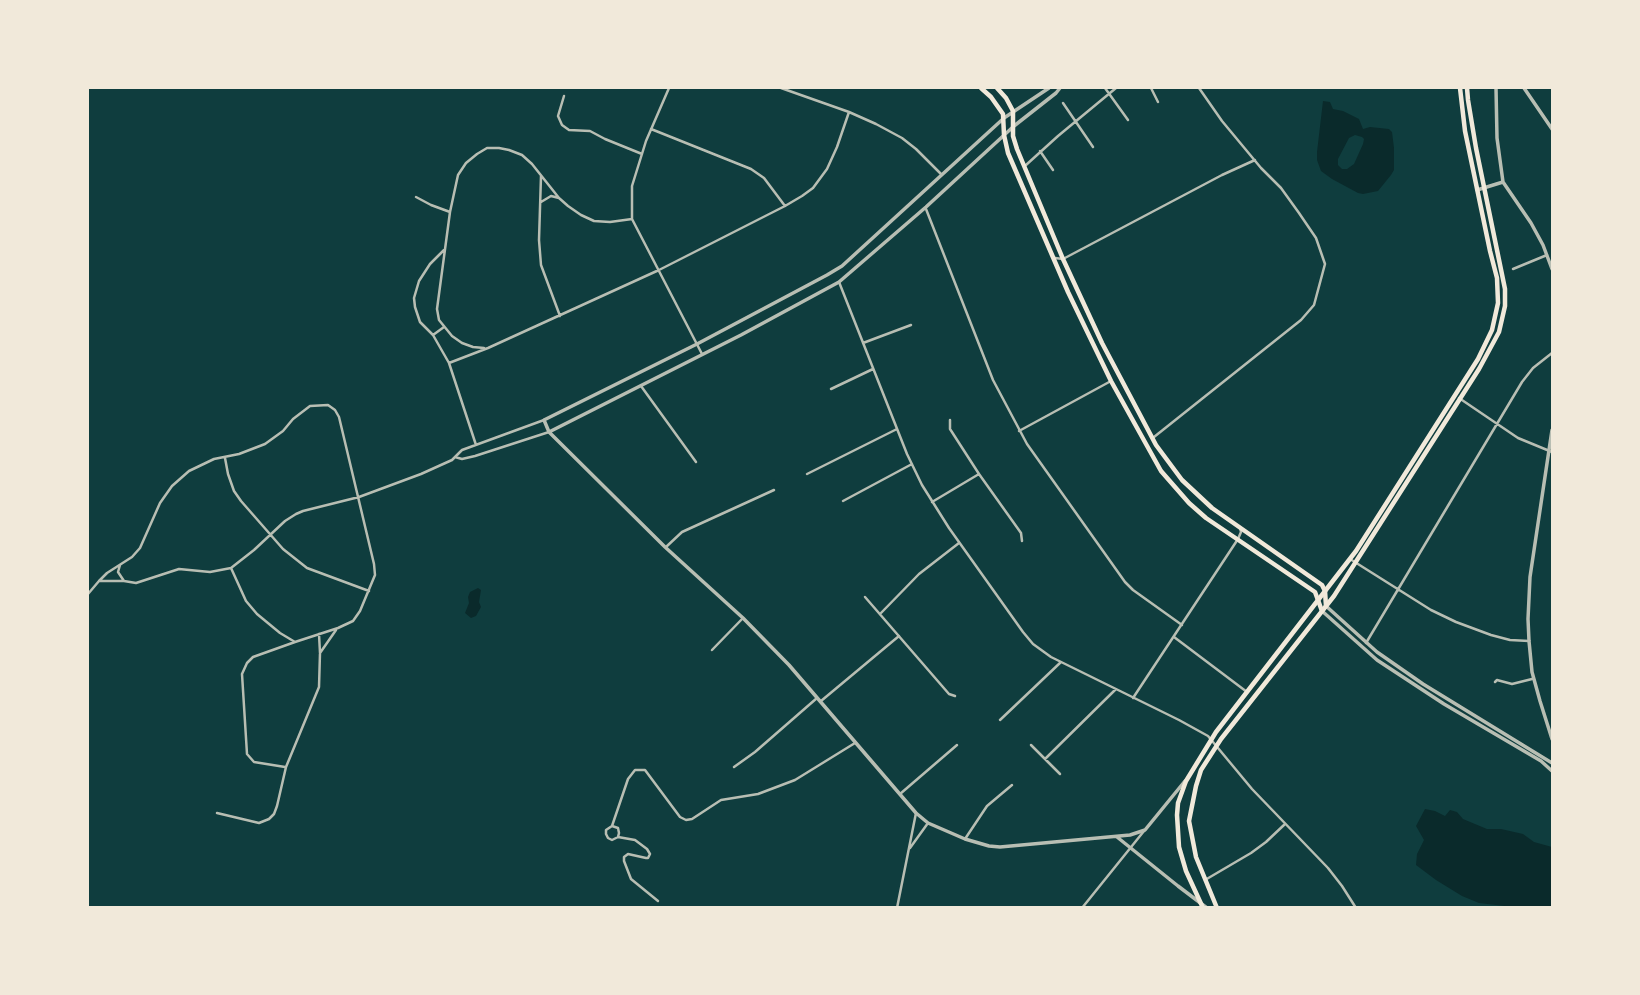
<!DOCTYPE html>
<html>
<head>
<meta charset="utf-8">
<style>
  body { margin:0 }
  #map { position:relative; width:1640px; height:995px; overflow:hidden; background:#0f3d3e; font-family:Montserrat,sans-serif }
  canvas { display:block }
  .frame { position:absolute; inset:0; border:89px solid #f1e9da; pointer-events:none }
</style>
</head>
<body>
<div id="map">
<canvas width="1640" height="995"></canvas>
<div class="frame"></div>
</div>
<script>
const c = document.querySelector('canvas').getContext('2d');
c.lineJoin = 'round';
function paint(path, color) {
  c.fillStyle = color;
  c.fill(path, 'evenodd');
}
function poly(rows) {
  const path = new Path2D();
  for (const r of rows) {
    path.moveTo(r[0], r[1]);
    for (let i = 2; i < r.length; i += 2) path.lineTo(r[i], r[i + 1]);
  }
  return path;
}
function trace(path, color, width, dash) {
  c.strokeStyle = color;
  c.lineWidth = width;
  c.lineCap = dash ? 'butt' : 'round';
  c.setLineDash(dash || []);
  c.stroke(path);
}
paint(poly([
  [1323,101,1330,102,1333,109,1343,111,1359,119,1363,129,1370,127,1389,129,1392,132,1394,148,1394,170,1391,175,1378,191,1363,194,1358,193,1332,179,1321,171,1317,160,1317,152],
  [1355,135,1362,137,1364,139,1363,144,1354,164,1347,169,1342,169,1338,165,1338,159,1349,138],
  [478,588,481,590,479,602,481,607,476,616,471,618,465,613,469,603,468,597,470,592],
  [1425,809,1435,811,1445,816,1450,810,1457,812,1463,819,1487,829,1501,829,1523,834,1534,842,1552,847,1552,907,1513,907,1479,903,1462,896,1436,880,1416,865,1417,854,1424,840,1416,826]
]), '#0a2a2b');
trace(poly([
  [1174,637,1247,692],
  [821,701,899,636]
]), '#b8beb3', 2.5);
trace(poly([
  [669,88,646,141,632,186,632,219,702,354],
  [781,88,849,112,876,124,902,138,916,149,941,174],
  [1105,88,1128,120],
  [1151,88,1158,102],
  [564,96,558,116,562,125,569,130,590,131,605,139,642,154],
  [1063,103,1093,147],
  [651,129,751,169,764,178,785,206],
  [1040,151,1053,170],
  [1026,165,1058,136,1116,88],
  [541,176,539,240,541,265,560,316],
  [416,197,431,205,450,212],
  [541,202,551,196,559,198],
  [926,209,993,380,1027,444,1125,582,1133,590,1182,625],
  [444,250,430,264,419,281,414,298,415,307,420,322,433,335,449,363,476,445],
  [1055,258,1063,259,1222,175,1255,160],
  [1513,269,1547,255],
  [839,282,907,454,922,485,949,528,1023,632,1033,644,1051,657,1179,720,1208,736,1252,789,1328,868,1342,886,1356,908],
  [433,335,444,327],
  [863,343,911,325],
  [484,348,473,347,462,343,452,336,439,320,437,309,450,212,458,175,466,163,477,154,487,148,499,148,509,150,522,155,532,164,559,198,568,206,581,215,594,221,610,222,632,219],
  [449,363,488,348,659,270,785,206,802,196,813,188,827,169,837,147,849,112],
  [641,386,696,462],
  [831,389,873,369],
  [1459,398,1518,438,1552,452],
  [950,420,950,429,979,474,1021,533,1022,541],
  [1019,431,1111,381],
  [1154,437,1301,320,1314,305,1325,264,1316,238,1299,213,1281,188,1261,168,1222,121,1199,88],
  [455,457,462,459,475,456,549,432],
  [225,458,228,474,234,491,241,501,283,549,307,568,369,591],
  [807,474,897,429],
  [843,501,912,464],
  [932,502,979,474],
  [666,547,682,532,774,490],
  [1350,559,1431,610,1456,622,1491,635,1510,640,1529,641],
  [120,565,118,572,124,581],
  [99,581,107,573,132,557,140,548,160,503,172,486,189,471,214,459,239,454,265,444,283,431,293,419,310,406,328,405,335,410,339,417,374,564,375,575,360,611,353,621,338,628,295,642,280,633,257,614,246,601,231,568],
  [88,594,99,581,124,581,136,583,179,569,210,572,231,568,254,550,285,521,296,514,303,511,359,497,421,474,452,460,462,450,544,420],
  [865,597,949,694,955,696],
  [881,613,919,574,959,543],
  [1366,643,1522,382,1533,368,1552,353],
  [712,650,743,618],
  [320,653,336,630],
  [1495,682,1497,680,1512,684,1532,679],
  [1133,698,1238,539,1241,532,1240,528],
  [1000,720,1061,662],
  [1031,745,1060,774],
  [1045,759,1116,689],
  [285,767,254,762,247,754,242,674,247,663,253,657,295,642],
  [734,767,755,752,817,698],
  [900,794,957,745],
  [217,813,259,823,269,819,274,814,277,806,286,767,319,687,320,653,319,634],
  [612,826,618,828,619,833,618,837],
  [965,839,987,806,1012,785],
  [910,848,928,823],
  [1205,880,1251,853,1266,842,1285,824],
  [658,901,631,879,624,861,624,857,628,854,646,858,648,858,650,854,647,849,635,840,618,837,612,840,608,838,606,834,606,830,612,826,628,779,635,770,645,770,680,817,686,820,692,819,721,800,758,794,795,780,855,743],
  [897,908,916,813],
  [1082,908,1144,831]
]), '#b8beb3', 2.5);
trace(poly([
  [1049,88,1004,118,842,266,827,275,697,344,544,420,549,432,665,547,743,618,789,665,916,813,928,823,965,839,989,846,1000,847,1130,835,1145,830,1185,781],
  [1496,88,1497,138,1503,182,1531,223,1543,245,1552,269],
  [1524,88,1552,129],
  [1477,190,1503,182],
  [1552,430,1530,577,1528,619,1529,641,1532,672,1540,701,1552,739],
  [549,432,741,335,839,282,926,207,1014,126,1056,93,1060,88],
  [1326,606,1377,652,1423,684,1552,763],
  [1322,611,1377,660,1444,704,1541,761,1552,771],
  [1117,837,1178,886,1207,908]
]), '#b8beb3', 3.5);
trace(poly([
  [981,88,991,97,1003,114,1004,135,1008,153,1068,292,1111,381,1161,471,1189,503,1206,518,1315,592,1322,611],
  [997,88,1006,98,1013,111,1013,136,1017,149,1063,259,1102,343,1156,445,1182,480,1212,508,1322,585,1325,591,1326,606]
]), '#f1e9da', 4.5);
trace(poly([
  [1203,908,1186,871,1179,847,1177,815,1178,803,1186,781,1216,732,1356,551,1478,359,1492,330,1498,303,1497,278,1490,251,1465,131,1460,88],
  [1217,908,1196,857,1189,821,1196,786,1201,770,1221,739,1334,596,1479,369,1499,332,1505,306,1505,289,1476,148,1468,100,1467,88]
]), '#f1e9da', 4.5);
</script>
</body>
</html>
